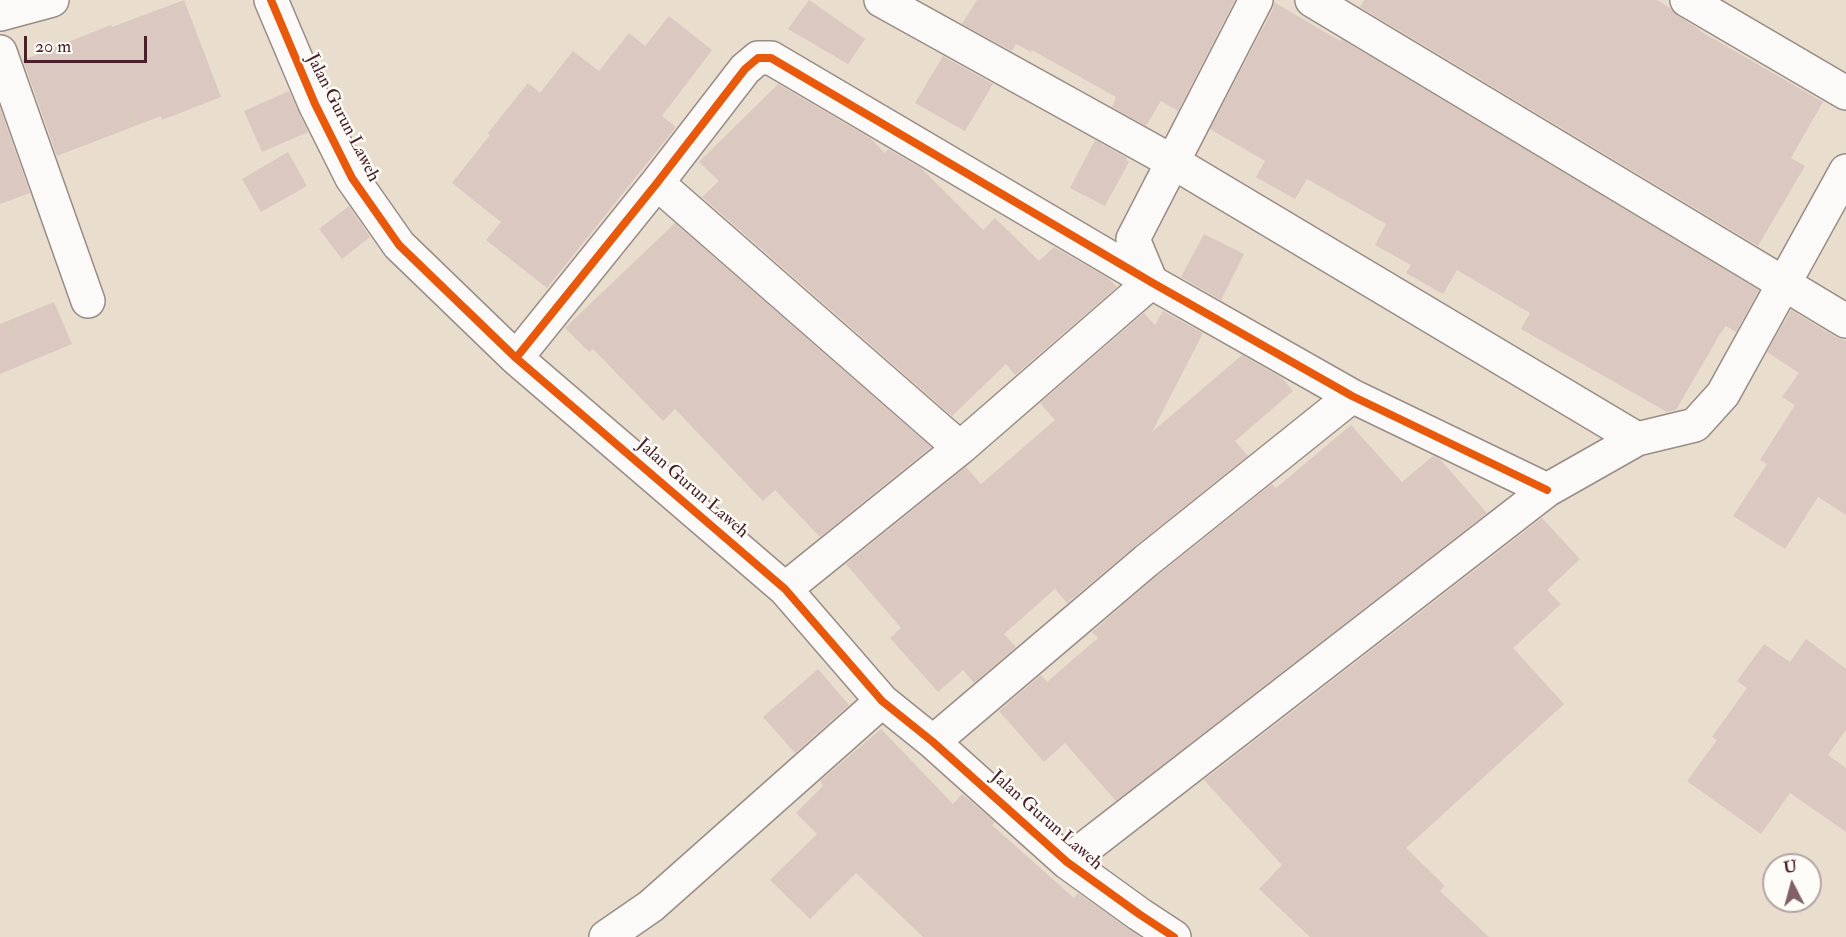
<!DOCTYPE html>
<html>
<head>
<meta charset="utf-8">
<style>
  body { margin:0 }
  #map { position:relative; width:1846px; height:937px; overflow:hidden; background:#e9dece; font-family:"IM FELL Double Pica",serif }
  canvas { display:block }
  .north { position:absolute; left:1762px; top:853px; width:60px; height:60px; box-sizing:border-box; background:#fdfcf7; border:2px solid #b5a4a5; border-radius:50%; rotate:354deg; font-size:16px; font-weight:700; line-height:24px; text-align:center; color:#4a1f2b }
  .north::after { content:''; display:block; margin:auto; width:21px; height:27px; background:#826264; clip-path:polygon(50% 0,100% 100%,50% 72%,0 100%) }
  .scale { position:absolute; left:24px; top:36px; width:123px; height:27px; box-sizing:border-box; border:3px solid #4a1f2b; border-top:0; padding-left:8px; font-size:18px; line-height:21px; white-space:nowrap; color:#4a1f2b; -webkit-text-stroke:4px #fdfcf7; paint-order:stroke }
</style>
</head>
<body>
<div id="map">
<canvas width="1846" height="937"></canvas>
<div class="north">U</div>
<div class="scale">20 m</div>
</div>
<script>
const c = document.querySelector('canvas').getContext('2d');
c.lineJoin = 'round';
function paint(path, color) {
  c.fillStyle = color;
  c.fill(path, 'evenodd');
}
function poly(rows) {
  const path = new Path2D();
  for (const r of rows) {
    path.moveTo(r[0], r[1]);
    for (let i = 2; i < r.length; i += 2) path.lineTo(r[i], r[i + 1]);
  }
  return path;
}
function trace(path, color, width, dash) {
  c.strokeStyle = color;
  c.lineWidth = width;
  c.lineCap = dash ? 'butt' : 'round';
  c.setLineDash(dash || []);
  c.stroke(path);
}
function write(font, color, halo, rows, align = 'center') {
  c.font = font + ' "IM FELL Double Pica",serif';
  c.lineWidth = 5;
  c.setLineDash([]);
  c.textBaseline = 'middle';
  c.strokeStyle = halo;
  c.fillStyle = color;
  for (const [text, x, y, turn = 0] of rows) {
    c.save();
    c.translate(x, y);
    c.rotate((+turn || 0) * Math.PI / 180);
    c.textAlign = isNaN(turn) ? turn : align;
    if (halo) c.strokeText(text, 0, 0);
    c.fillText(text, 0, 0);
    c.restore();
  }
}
paint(poly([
  [184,0,221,97,162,120,161,116,57,156,23,60,111,25,112,27],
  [809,0,865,39,848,64,788,29],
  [977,0,1235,0,1178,111,1161,101,1146,126,1112,107,1116,97,1032,50,1031,52,1016,44,1012,51,962,24],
  [1364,0,1657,0,1670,8,1678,16,1700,30,1700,31,1823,102,1791,158,1805,166,1758,246,1360,7],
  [1274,2,1340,41,1341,39,1759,290,1736,332,1726,326,1720,334,1676,410,1667,412,1521,329,1530,313,1457,270,1443,294,1406,273,1411,265,1375,245,1386,224,1307,179,1295,199,1256,177,1265,161,1210,129,1273,9],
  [669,16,712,50,662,116,676,127,547,288,486,240,501,222,452,183,490,135,488,133,528,83,540,93,573,51,599,71,629,33,645,46],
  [943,56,993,84,965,131,915,103],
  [778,84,870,138,885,153,888,149,921,168,983,230,995,218,1039,261,1054,247,1108,278,1117,287,1015,375,1006,364,952,416,702,197,719,181,699,162],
  [289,91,308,132,262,152,244,111],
  [0,108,30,193,0,204],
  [1095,140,1127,158,1126,160,1129,162,1105,206,1070,188],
  [288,152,307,186,261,212,242,179],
  [349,206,370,237,342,259,319,229],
  [675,223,931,447,820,537,775,490,763,501,675,409,663,421,593,349,589,352,565,328],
  [1204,234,1244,254,1221,300,1181,277],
  [54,302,72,344,0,374,0,324],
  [1791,310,1836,337,1846,341,1846,515,1818,497,1785,549,1733,516,1767,464,1760,460,1795,405,1782,397,1799,373,1767,352],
  [1163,311,1203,333,1152,432,1242,355,1282,378,1293,391,1235,441,1248,456,1134,547,1067,603,1055,589,1004,634,1016,647,974,683,963,670,938,692,890,638,901,628,846,564,966,467,981,484,1055,420,1040,403,1144,313,1155,325],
  [1351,425,1402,482,1433,456,1440,459,1487,513,1116,801,1065,743,1044,762,999,711,1041,675,1047,682,1098,638,1092,632,1158,575,1272,484,1276,488],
  [1542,518,1580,559,1547,590,1561,604,1513,648,1564,704,1406,848,1445,886,1440,891,1489,937,1310,937,1259,889,1282,865,1204,780],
  [1806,639,1846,669,1846,730,1828,755,1846,768,1846,832,1790,793,1761,834,1687,781,1717,740,1712,737,1747,688,1737,681,1764,644,1790,662],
  [818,669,849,705,795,753,763,717],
  [881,729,953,804,962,794,995,822,992,825,1074,898,1078,893,1140,937,923,937,856,873,810,919,770,880,817,834,796,813,823,786,820,781]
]), '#dac8c1');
const street = poly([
  [271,0,315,104,352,178,399,245,516,358,785,589,882,701,933,742,1067,862,1139,914,1174,937],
  [881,0,1173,162,1637,439],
  [1312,0,1846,321],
  [1687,0,1846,93],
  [0,14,52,0],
  [0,52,88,301],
  [657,183,960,448],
  [516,358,657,183,745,69,758,58,771,58,1151,282,1352,396,1547,490],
  [785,589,960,448,1151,282,1133,239,1256,0],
  [933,742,1146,561,1352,396],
  [1067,862,1547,490,1637,439,1695,425,1723,394,1846,171],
  [606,937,651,906,882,701]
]);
trace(street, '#998c86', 36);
trace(street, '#fcfaf8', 33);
trace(poly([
  [271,0,315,104,352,178,399,245,516,358,785,589,882,701,933,742,1067,862,1139,914,1174,937],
  [516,358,657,183,745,69,758,58,771,58,1151,282,1352,396,1547,490]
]), '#e8590c', 8);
write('18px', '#4a1f2b', '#fdfcf7', [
  ["Jalan Gurun Laweh",342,118,63],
  ["Jalan Gurun Laweh",692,489,41],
  ["Jalan Gurun Laweh",1046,821,41]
]);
</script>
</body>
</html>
